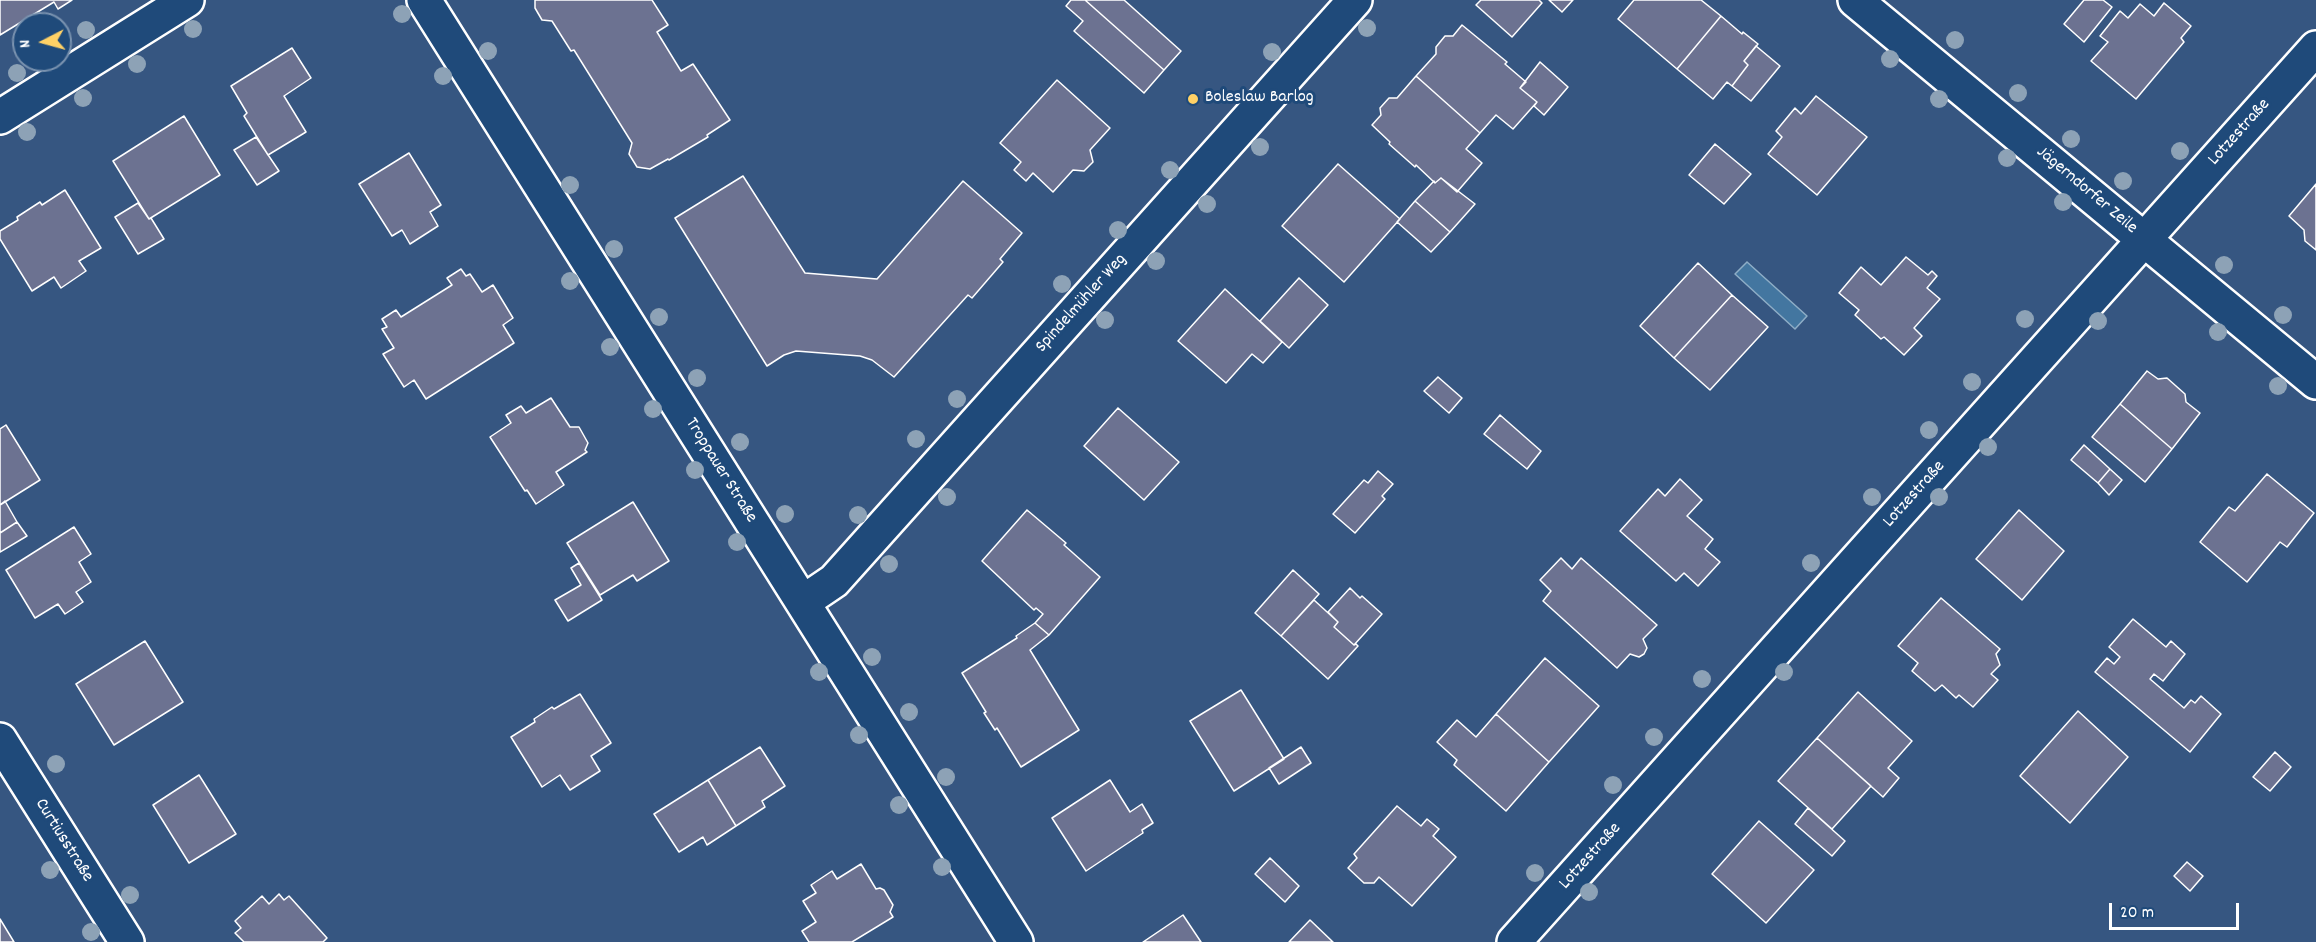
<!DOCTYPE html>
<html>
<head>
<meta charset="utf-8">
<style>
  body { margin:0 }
  #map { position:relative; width:2316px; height:942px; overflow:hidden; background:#365681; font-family:Dekko,sans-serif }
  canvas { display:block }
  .north { position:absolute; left:12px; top:12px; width:60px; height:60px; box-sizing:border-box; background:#1f4a7a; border:2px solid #7992af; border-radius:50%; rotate:264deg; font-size:16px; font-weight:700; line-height:24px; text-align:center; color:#fff }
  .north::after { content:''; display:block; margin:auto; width:21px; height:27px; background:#ffd166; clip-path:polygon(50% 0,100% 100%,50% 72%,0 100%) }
  .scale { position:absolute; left:2109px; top:903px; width:130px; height:27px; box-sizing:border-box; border:3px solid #fff; border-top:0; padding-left:8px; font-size:18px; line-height:21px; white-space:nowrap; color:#fff; -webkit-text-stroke:4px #1f4a7a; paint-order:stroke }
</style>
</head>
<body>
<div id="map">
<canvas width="2316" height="942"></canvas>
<div class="north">N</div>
<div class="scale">20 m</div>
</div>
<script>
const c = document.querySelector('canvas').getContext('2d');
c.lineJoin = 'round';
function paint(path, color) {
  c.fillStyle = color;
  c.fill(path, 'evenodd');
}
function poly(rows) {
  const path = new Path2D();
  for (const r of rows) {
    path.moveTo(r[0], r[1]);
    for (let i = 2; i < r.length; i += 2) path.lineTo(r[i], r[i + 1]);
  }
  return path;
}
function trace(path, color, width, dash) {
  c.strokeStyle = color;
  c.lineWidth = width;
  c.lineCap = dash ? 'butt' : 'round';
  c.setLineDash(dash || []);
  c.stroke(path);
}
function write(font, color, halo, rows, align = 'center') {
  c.font = font + ' Dekko,sans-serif';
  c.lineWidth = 6;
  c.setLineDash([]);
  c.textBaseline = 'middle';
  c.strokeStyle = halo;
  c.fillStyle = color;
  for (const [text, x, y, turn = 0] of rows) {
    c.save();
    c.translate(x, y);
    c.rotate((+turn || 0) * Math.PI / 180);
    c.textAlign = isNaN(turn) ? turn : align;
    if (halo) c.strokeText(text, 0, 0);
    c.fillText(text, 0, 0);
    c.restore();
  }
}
const water = poly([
  [1747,262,1807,316,1795,329,1735,274,1747,262]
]);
paint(water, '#4376a0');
trace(water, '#8eadc6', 1.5);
const building = poly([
  [0,0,72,0,58,9,54,2,0,35,0,0],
  [535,0,652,0,668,25,657,32,681,71,693,64,730,120,707,135,708,137,669,160,668,159,650,169,637,167,629,154,632,143,574,50,571,51,552,21,542,20,535,8,535,0],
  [1071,0,1085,0,1164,70,1144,93,1074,31,1083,21,1066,6,1071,0],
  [1085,0,1124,0,1181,51,1164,70,1085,0],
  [1481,0,1539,0,1542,3,1512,37,1476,5,1481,0],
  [1549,0,1573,0,1562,12,1549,0],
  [1634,0,1701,0,1721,16,1677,69,1618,19,1634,0],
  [2084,0,2103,0,2112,7,2084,42,2064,24,2084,0],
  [2164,3,2191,26,2181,38,2184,42,2136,99,2091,61,2108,42,2100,36,2120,11,2128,18,2140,4,2154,16,2164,3],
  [1721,16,1742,34,1743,32,1758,44,1744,61,1748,65,1732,86,1727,82,1713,99,1677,69,1721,16],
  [1462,25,1507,62,1505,64,1526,82,1520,88,1537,102,1513,129,1496,115,1480,133,1416,76,1436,54,1436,47,1445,36,1453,36,1462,25],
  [1756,46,1780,66,1751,101,1732,86,1748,65,1744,61,1756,46],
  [292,48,311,78,284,96,306,132,268,155,244,116,247,113,231,86,292,48],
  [1540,62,1568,87,1544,115,1534,106,1537,102,1520,88,1540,62],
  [1416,76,1480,133,1466,149,1482,163,1457,192,1441,178,1435,183,1416,165,1415,167,1389,144,1390,142,1372,125,1381,115,1380,108,1389,98,1397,98,1416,76],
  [1057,80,1110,128,1090,150,1093,162,1084,171,1073,170,1053,192,1033,173,1026,181,1014,170,1021,162,1000,143,1057,80],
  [1816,96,1867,137,1817,195,1768,154,1782,137,1776,131,1795,108,1801,114,1816,96],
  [184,116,220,175,149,219,113,161,184,116],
  [256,137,279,171,257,185,234,150,256,137],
  [1715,144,1751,174,1724,204,1689,175,1715,144],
  [409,153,441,205,430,212,438,226,410,244,402,230,392,236,359,184,409,153],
  [1338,164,1400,219,1344,282,1282,226,1338,164],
  [743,176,805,273,877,279,963,181,1022,233,1000,259,1003,262,972,298,968,295,894,377,872,360,860,356,796,351,784,355,767,366,675,218,743,176],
  [1441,178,1475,204,1450,232,1415,201,1434,181,1435,183,1441,178],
  [2316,184,2316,250,2305,241,2304,230,2289,216,2316,184],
  [65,190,101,248,79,261,86,271,61,288,54,277,32,291,0,239,0,231,18,220,17,217,40,202,42,205,65,190],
  [1415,201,1450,232,1431,252,1397,222,1415,201],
  [138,203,149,219,151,218,164,239,138,254,115,217,138,203],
  [1906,257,1928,275,1932,271,1937,276,1927,288,1940,299,1914,328,1922,336,1904,355,1884,337,1881,339,1855,315,1859,310,1839,293,1861,267,1881,285,1906,257],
  [1698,263,1732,295,1674,358,1640,326,1698,263],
  [461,269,466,276,470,274,482,292,493,285,513,318,503,325,514,343,426,399,414,380,404,387,383,354,394,348,382,329,387,327,382,319,396,310,401,317,452,285,447,278,461,269],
  [1299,278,1328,305,1289,348,1260,321,1299,278],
  [1225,289,1282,342,1263,363,1252,354,1226,383,1178,341,1225,289],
  [1732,295,1768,327,1710,390,1674,358,1732,295],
  [2147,371,2158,379,2167,378,2185,394,2186,402,2200,413,2172,449,2120,404,2147,371],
  [1438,377,1462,398,1449,413,1424,391,1438,377],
  [551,398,570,427,579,427,588,443,585,450,587,452,556,472,564,485,536,504,527,490,525,491,490,437,511,423,506,415,521,406,526,413,551,398],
  [2120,404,2172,449,2145,482,2092,437,2120,404],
  [1118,408,1179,462,1144,500,1084,446,1118,408],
  [1500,415,1541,451,1527,469,1484,434,1500,415],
  [6,425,40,480,0,505,0,429,6,425],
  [2084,445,2110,469,2098,483,2071,460,2084,445],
  [2110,469,2122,480,2109,495,2098,483,2110,469],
  [1378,471,1393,484,1382,496,1385,499,1355,533,1333,514,1364,480,1368,483,1378,471],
  [2267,474,2314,513,2287,547,2280,542,2247,582,2200,542,2229,507,2235,511,2267,474],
  [1680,479,1702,500,1687,516,1713,539,1705,549,1720,562,1698,586,1684,573,1676,581,1620,531,1658,489,1665,496,1680,479],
  [5,501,17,522,0,533,0,505,5,501],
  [633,502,669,561,637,581,633,575,600,595,567,543,633,502],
  [1027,510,1066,543,1064,545,1100,577,1049,635,1035,623,1043,614,1036,608,1034,610,982,561,1027,510],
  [2019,510,2064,551,2022,600,1976,559,2019,510],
  [17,522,27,536,0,552,0,533,17,522],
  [74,527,91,554,79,562,91,582,76,592,83,602,65,614,58,604,35,618,6,570,74,527],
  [1561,558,1572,569,1581,558,1657,625,1643,639,1647,648,1644,654,1639,657,1630,654,1617,668,1543,601,1551,591,1540,580,1561,558],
  [579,563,602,600,568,621,555,600,581,585,571,568,579,563],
  [1293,570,1319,594,1281,636,1255,613,1293,570],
  [1350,588,1360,598,1362,596,1382,614,1354,645,1334,627,1338,622,1328,612,1350,588],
  [1941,598,2000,649,1996,654,2000,665,1991,674,1998,680,1973,707,1959,695,1956,698,1942,685,1935,691,1912,671,1918,663,1898,646,1941,598],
  [1314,600,1338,622,1334,627,1354,645,1356,644,1358,646,1328,679,1281,636,1314,600],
  [2133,619,2166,647,2171,641,2185,654,2163,681,2154,674,2150,679,2184,708,2191,700,2195,703,2201,696,2221,714,2190,752,2095,672,2107,658,2114,664,2120,657,2109,647,2133,619],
  [1035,623,1049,635,1030,650,1079,730,1021,767,997,728,995,730,984,713,986,712,962,673,1017,638,1016,636,1035,623],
  [145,641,183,702,114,745,76,684,145,641],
  [1545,658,1599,706,1549,762,1496,714,1545,658],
  [1241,690,1284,759,1234,791,1190,721,1241,690],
  [1858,692,1912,741,1888,768,1899,778,1883,797,1817,738,1858,692],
  [580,694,611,743,591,756,600,771,570,790,560,775,542,787,511,737,535,722,534,719,552,707,554,709,580,694],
  [2078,711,2128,757,2070,823,2020,776,2078,711],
  [1496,714,1549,762,1506,811,1454,765,1457,760,1437,742,1457,720,1476,737,1496,714],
  [1817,738,1871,786,1832,829,1778,781,1817,738],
  [760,747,785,786,762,801,765,807,736,826,708,780,760,747],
  [1301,747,1311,763,1279,784,1269,768,1301,747],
  [2275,752,2291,767,2270,791,2253,777,2275,752],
  [199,775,236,834,189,863,153,805,199,775],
  [708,780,736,826,707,845,703,837,679,852,654,814,708,780],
  [1110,780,1130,812,1142,804,1153,823,1142,830,1143,833,1086,871,1052,818,1110,780],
  [1397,806,1421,826,1427,819,1439,829,1433,836,1456,857,1412,906,1379,877,1374,883,1364,883,1348,868,1357,858,1354,854,1397,806],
  [1808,808,1845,841,1832,856,1795,824,1808,808],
  [1759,821,1814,870,1766,923,1712,874,1759,821],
  [1270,858,1299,886,1285,902,1255,874,1270,858],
  [2187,862,2203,876,2190,891,2174,876,2187,862],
  [861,864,876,889,880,888,884,890,893,905,890,912,893,917,852,942,809,942,802,931,816,922,803,901,816,893,811,885,832,871,837,879,861,864],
  [279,894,284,900,289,896,327,938,323,942,244,942,235,933,241,928,235,921,262,896,269,904,279,894],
  [1183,915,1201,942,1143,942,1183,915],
  [0,919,14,942,0,942,0,919],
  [1310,920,1333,942,1289,942,1310,920]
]);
paint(building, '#6c7291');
trace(building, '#fff', 1.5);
const minor = poly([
  [424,0,1016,942],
  [1855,0,2316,382],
  [0,117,187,0],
  [803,602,834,581,1355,0],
  [0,740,127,942],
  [1514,942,2316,48]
]);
trace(minor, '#fff', 38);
trace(minor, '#1f4a7a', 33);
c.fillStyle = '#8da2b6';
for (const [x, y] of [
  [402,14],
  [1367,28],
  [193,29],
  [86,30],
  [1955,40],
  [488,51],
  [1272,52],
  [1890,59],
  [137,64],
  [17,73],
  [443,76],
  [2018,93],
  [83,98],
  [1939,99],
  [27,132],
  [2071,139],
  [1260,147],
  [2180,151],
  [2007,158],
  [1170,170],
  [2123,181],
  [570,185],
  [2063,202],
  [1207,204],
  [1118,230],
  [614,249],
  [1156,261],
  [2224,265],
  [570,281],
  [1062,284],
  [2283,315],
  [659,317],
  [2025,319],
  [1105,320],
  [2098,321],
  [2218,332],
  [610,347],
  [697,378],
  [1972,382],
  [2278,386],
  [957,399],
  [653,409],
  [1929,430],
  [916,439],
  [740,442],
  [1988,447],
  [695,470],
  [947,497],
  [1872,497],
  [1939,497],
  [785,514],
  [858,515],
  [737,542],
  [1811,563],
  [889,564],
  [872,657],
  [819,672],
  [1784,672],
  [1702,679],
  [909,712],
  [859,735],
  [1654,737],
  [56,764],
  [946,777],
  [1613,785],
  [899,805],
  [942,867],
  [50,870],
  [1535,873],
  [1589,892],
  [130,895],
  [91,932]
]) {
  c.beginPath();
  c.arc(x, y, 9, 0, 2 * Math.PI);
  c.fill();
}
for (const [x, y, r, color] of [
  [1193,99,6,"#ffd166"]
]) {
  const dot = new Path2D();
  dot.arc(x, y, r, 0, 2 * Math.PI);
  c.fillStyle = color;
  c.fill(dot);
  trace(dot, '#1f4a7a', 2);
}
write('18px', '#fff', '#1f4a7a', [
  ["Boleslaw Barlog",1205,99]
], 'left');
write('18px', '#fff', '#1f4a7a', [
  ["Lotzestraße",2240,133,-48],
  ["Jägerndorfer Zeile",2086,191,40],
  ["Spindelmühler Weg",1082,304,-48],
  ["Troppauer Straße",720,471,58],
  ["Lotzestraße",1915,495,-48],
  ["Curtiusstraße",63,841,58],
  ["Lotzestraße",1591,857,-48]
]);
</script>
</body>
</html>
